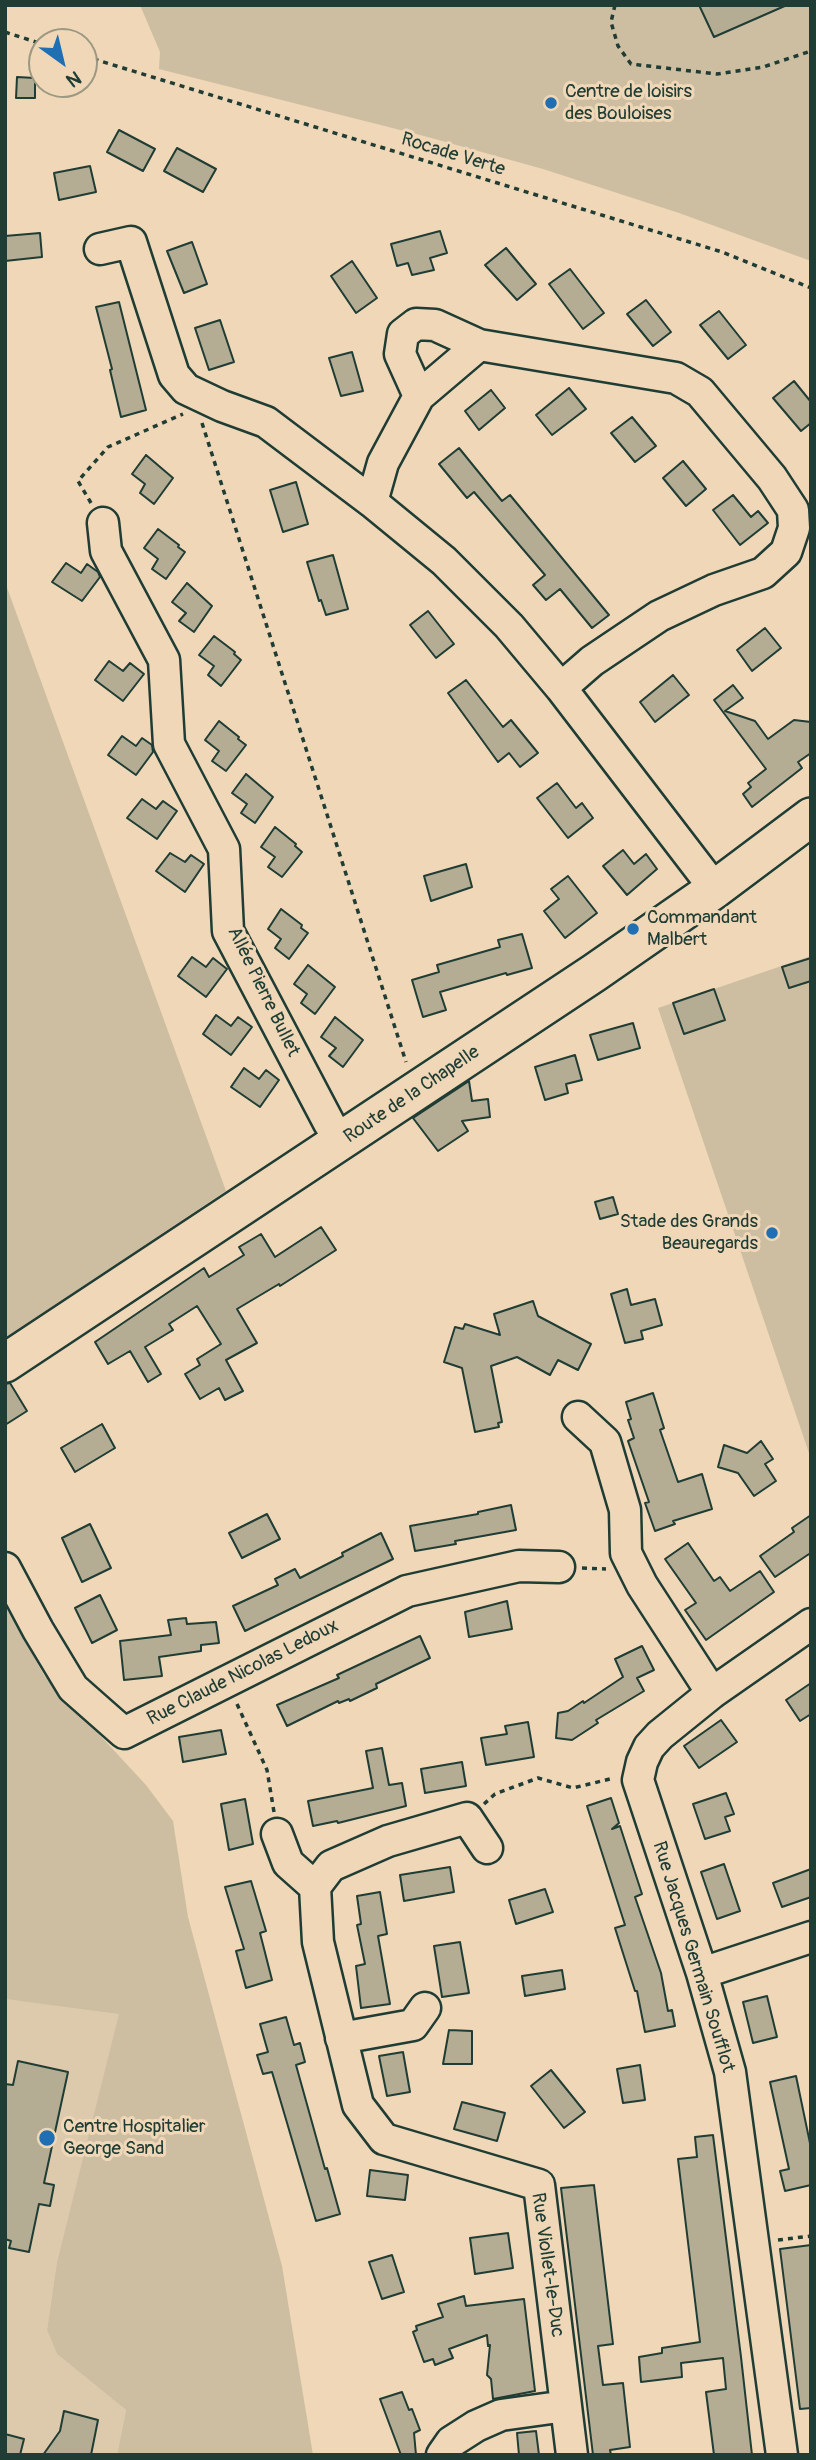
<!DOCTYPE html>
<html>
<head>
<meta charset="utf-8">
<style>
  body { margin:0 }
  #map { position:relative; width:816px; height:2460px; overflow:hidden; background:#efd7b7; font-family:Pangolin,sans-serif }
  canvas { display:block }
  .frame { position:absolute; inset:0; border:7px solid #1f3d34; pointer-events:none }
  .north { position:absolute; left:28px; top:28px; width:70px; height:70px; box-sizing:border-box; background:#efd7b7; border:2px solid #9c9983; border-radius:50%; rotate:146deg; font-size:19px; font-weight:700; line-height:28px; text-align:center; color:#1f3d34 }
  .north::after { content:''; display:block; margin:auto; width:24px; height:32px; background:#1f6fb2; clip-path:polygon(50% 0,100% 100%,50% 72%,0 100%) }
</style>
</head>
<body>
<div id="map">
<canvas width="816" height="2460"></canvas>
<div class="frame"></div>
<div class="north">N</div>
</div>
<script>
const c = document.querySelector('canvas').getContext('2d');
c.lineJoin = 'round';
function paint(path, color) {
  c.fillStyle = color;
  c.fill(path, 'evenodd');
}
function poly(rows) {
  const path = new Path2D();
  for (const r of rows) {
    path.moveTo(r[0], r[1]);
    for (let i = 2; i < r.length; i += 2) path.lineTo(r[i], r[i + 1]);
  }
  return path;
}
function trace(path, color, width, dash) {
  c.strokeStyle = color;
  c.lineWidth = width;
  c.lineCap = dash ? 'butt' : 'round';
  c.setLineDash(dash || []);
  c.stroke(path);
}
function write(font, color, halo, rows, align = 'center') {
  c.font = font + ' Pangolin,sans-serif';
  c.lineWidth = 6;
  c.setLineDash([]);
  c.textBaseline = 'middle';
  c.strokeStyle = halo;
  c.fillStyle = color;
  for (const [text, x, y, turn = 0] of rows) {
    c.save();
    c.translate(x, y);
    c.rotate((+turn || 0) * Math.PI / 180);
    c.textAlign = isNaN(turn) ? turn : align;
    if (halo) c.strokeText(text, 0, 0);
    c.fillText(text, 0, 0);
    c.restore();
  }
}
paint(poly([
  [5,1999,120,2013,57,2262,47,2330,57,2354,126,2410,117,2455,5,2455]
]), '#ddcaac');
paint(poly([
  [140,5,811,5,811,261,679,213,543,169,424,136,159,69,160,52],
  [5,582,226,1191,5,1338],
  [811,956,811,1459,658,1008],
  [5,1605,44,1675,146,1785,173,1821,188,1917,282,2266,313,2455,117,2455,126,2410,57,2354,47,2330,57,2262,119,2014,5,1999]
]), '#cdbea2');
const building = poly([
  [699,5,787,5,714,37,699,5],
  [17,77,35,78,35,98,16,98,17,77],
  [119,130,155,149,143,171,107,152,119,130],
  [177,148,216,169,203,192,164,171,177,148],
  [90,166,96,192,59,200,54,173,90,166],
  [440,231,447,253,430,258,434,270,412,275,408,263,397,266,391,244,440,231],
  [40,233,42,257,5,261,5,236,40,233],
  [192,242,207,284,184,293,167,251,192,242],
  [506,248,536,284,517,300,485,265,506,248],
  [352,261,377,298,356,313,331,276,352,261],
  [570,269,604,313,583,329,549,284,570,269],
  [646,300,671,332,653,346,627,314,646,300],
  [119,302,146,410,121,417,110,370,112,369,96,307,119,302],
  [719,311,746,345,728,359,700,325,719,311],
  [220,320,234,362,209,370,195,328,220,320],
  [352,352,363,391,341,396,329,358,352,352],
  [794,381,811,402,811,423,801,431,773,398,794,381],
  [569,388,586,409,552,435,536,415,569,388],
  [491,390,505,408,479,430,465,411,491,390],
  [632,417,656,446,635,462,611,433,632,417],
  [459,448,502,501,510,495,609,615,592,628,560,589,546,600,533,585,545,575,474,492,467,498,439,464,459,448],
  [146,455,173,478,154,504,140,493,145,484,132,474,146,455],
  [683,461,706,489,686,506,663,478,683,461],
  [296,482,308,524,283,532,270,490,296,482],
  [733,495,751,517,758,511,768,523,740,545,713,510,733,495],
  [158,529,179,545,178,547,185,552,166,579,152,569,158,559,144,548,158,529],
  [333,555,348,609,326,615,321,600,319,601,307,562,333,555],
  [66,563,81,573,87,564,98,572,100,577,82,601,52,582,66,563],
  [187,583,212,606,194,632,179,621,186,613,172,602,187,583],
  [428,611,454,644,436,658,410,625,428,611],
  [765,628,781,648,752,671,737,650,765,628],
  [214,636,235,652,234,654,241,660,221,686,208,675,214,666,199,655,214,636],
  [109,661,123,671,130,663,144,674,123,701,95,680,109,661],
  [673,675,689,695,655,722,640,702,673,675],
  [466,680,503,727,511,720,538,753,520,767,509,753,498,762,448,693,466,680],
  [733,685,743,698,725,711,755,721,768,739,794,720,811,722,811,753,798,762,802,768,752,807,743,794,751,787,748,783,766,769,714,700,733,685],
  [219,721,239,737,238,739,246,745,226,771,212,761,219,751,205,740,219,721],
  [122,736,136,746,142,738,152,745,153,752,136,775,108,755,122,736],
  [246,774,273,797,255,823,241,813,247,804,232,793,246,774],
  [557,783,576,808,582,803,593,818,568,838,537,798,557,783],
  [142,799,156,809,163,801,177,811,157,839,127,818,142,799],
  [275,827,296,844,295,846,302,852,282,877,268,867,275,857,261,847,275,827],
  [623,850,634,864,646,854,657,869,627,895,603,866,623,850],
  [170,853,185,862,191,855,204,864,185,892,156,871,170,853],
  [466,864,472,887,431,901,424,876,466,864],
  [568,876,597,913,565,938,544,911,559,899,551,889,568,876],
  [281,909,302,925,301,928,308,933,289,959,275,948,281,939,268,929,281,909],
  [522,934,532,968,507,975,506,973,440,992,446,1010,423,1017,412,980,439,972,437,965,500,947,498,940,522,934],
  [192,957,206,967,213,958,227,969,206,997,178,976,192,957],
  [811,958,811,981,789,988,782,967,811,958],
  [308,965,335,987,315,1014,301,1003,307,994,294,984,308,965],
  [714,989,725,1020,684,1034,673,1003,714,989],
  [216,1015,231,1026,238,1017,252,1027,231,1055,203,1034,216,1015],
  [335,1017,363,1040,343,1067,329,1056,336,1048,321,1037,335,1017],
  [633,1023,640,1048,598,1060,590,1035,633,1023],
  [575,1055,582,1080,566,1084,568,1093,545,1100,535,1067,575,1055],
  [244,1068,259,1079,266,1070,279,1080,260,1107,231,1087,244,1068],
  [469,1081,472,1101,488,1099,490,1117,462,1121,468,1131,438,1151,413,1118,469,1081],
  [613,1197,618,1214,600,1219,595,1202,613,1197],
  [321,1227,336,1250,280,1286,279,1284,237,1309,257,1343,226,1360,243,1391,225,1400,219,1388,200,1399,185,1374,200,1365,197,1359,221,1344,197,1306,169,1324,173,1330,145,1347,161,1374,148,1382,130,1351,108,1364,95,1342,204,1268,209,1277,244,1255,239,1247,261,1234,275,1257,321,1227],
  [627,1289,631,1305,655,1299,662,1325,641,1331,643,1339,625,1343,611,1294,627,1289],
  [533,1301,538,1316,591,1344,578,1370,558,1360,550,1375,517,1357,491,1366,502,1422,498,1423,499,1427,475,1432,462,1368,444,1362,455,1327,463,1329,465,1324,500,1335,494,1314,533,1301],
  [10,1383,27,1411,5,1425,5,1384,10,1383],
  [653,1393,664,1428,660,1430,678,1482,702,1474,712,1509,673,1521,675,1524,655,1531,645,1503,649,1502,628,1441,634,1438,628,1420,631,1419,626,1402,653,1393],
  [102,1424,115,1448,75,1472,61,1448,102,1424],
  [761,1441,773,1459,765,1464,776,1481,754,1496,738,1473,718,1467,724,1445,747,1453,761,1441],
  [511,1505,516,1530,455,1541,456,1544,415,1551,410,1526,478,1514,478,1512,511,1505],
  [267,1514,280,1539,242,1558,229,1533,267,1514],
  [811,1515,811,1556,809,1554,775,1577,760,1556,794,1532,792,1528,811,1515],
  [90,1524,111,1568,82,1582,62,1538,90,1524],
  [381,1533,393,1559,245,1631,233,1606,278,1585,275,1579,295,1569,300,1578,343,1556,342,1553,381,1533],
  [688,1543,714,1581,720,1577,730,1591,760,1571,774,1592,706,1640,685,1610,696,1603,665,1559,688,1543],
  [100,1595,117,1630,92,1643,75,1608,100,1595],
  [507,1601,512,1629,469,1637,465,1612,507,1601],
  [186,1618,187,1624,216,1622,219,1643,201,1645,201,1651,159,1657,162,1676,124,1680,120,1641,171,1635,168,1620,186,1618],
  [420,1636,430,1658,376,1684,377,1688,350,1701,349,1699,339,1703,338,1701,287,1726,277,1705,339,1678,337,1675,420,1636],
  [642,1646,654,1670,637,1678,644,1691,596,1720,598,1723,572,1740,556,1738,558,1713,568,1711,583,1701,584,1703,623,1677,615,1659,642,1646],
  [811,1683,811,1714,800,1721,786,1700,811,1683],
  [721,1720,737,1742,699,1768,684,1746,721,1720],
  [528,1722,534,1757,486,1765,481,1738,507,1734,505,1726,528,1722],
  [221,1730,226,1754,183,1762,179,1737,221,1730],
  [382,1748,389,1785,402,1783,406,1806,338,1823,337,1821,313,1826,308,1801,373,1788,366,1751,382,1748],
  [462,1762,466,1786,425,1793,421,1769,462,1762],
  [726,1793,734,1814,725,1817,730,1831,705,1839,693,1804,726,1793],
  [611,1798,619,1823,612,1829,620,1826,628,1851,642,1894,635,1897,661,1973,668,2011,672,2010,675,2026,645,2032,637,1991,635,1991,615,1928,625,1925,587,1806,611,1798],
  [245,1799,253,1844,229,1850,221,1804,245,1799],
  [724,1864,740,1911,717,1919,701,1872,724,1864],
  [450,1867,454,1892,404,1901,400,1875,450,1867],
  [811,1869,811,1897,782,1907,773,1883,811,1869],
  [251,1881,266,1931,260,1933,272,1980,246,1988,236,1951,244,1949,225,1887,251,1881],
  [545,1889,553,1912,516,1924,509,1900,545,1889],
  [380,1892,387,1934,378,1936,390,2004,361,2008,356,1966,365,1964,357,1925,361,1924,357,1896,380,1892],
  [460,1942,469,1993,442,1997,434,1946,460,1942],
  [562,1970,565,1989,525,1996,522,1976,562,1970],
  [767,1996,777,2037,753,2043,743,2002,767,1996],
  [286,2017,294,2045,300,2043,305,2062,296,2065,325,2169,327,2168,340,2214,316,2221,272,2072,263,2074,257,2055,268,2052,260,2024,286,2017],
  [449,2030,472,2031,472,2064,443,2064,449,2030],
  [403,2052,410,2092,387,2096,379,2056,403,2052],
  [18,2061,68,2072,44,2183,54,2185,50,2206,39,2204,29,2252,9,2248,11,2241,5,2239,5,2084,13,2085,18,2061],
  [640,2065,645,2100,623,2103,617,2069,640,2065],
  [551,2070,585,2112,564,2128,531,2086,551,2070],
  [796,2076,811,2148,811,2185,785,2191,780,2171,789,2169,770,2082,796,2076],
  [462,2102,505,2113,497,2141,454,2129,462,2102],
  [713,2135,741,2357,752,2455,714,2455,706,2392,726,2389,723,2358,681,2363,682,2377,641,2382,640,2370,639,2357,662,2353,662,2348,700,2342,678,2159,697,2157,695,2137,713,2135],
  [370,2170,408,2175,405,2200,367,2196,370,2170],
  [594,2185,613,2344,598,2346,603,2385,623,2383,630,2447,610,2450,611,2455,593,2455,561,2188,594,2185],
  [508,2233,513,2268,475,2274,470,2238,508,2233],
  [811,2245,811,2408,800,2409,780,2249,811,2245],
  [392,2255,404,2292,382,2299,369,2262,392,2255],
  [464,2296,466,2306,524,2299,535,2391,493,2399,491,2379,487,2375,490,2345,488,2346,487,2335,449,2349,453,2358,435,2365,433,2359,424,2362,413,2332,417,2330,416,2326,443,2317,438,2304,464,2296],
  [402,2392,409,2410,412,2409,420,2430,414,2433,416,2455,401,2455,380,2399,402,2392],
  [64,2411,98,2420,91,2455,43,2455,60,2431,64,2411],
  [536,2431,539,2455,519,2455,517,2433,536,2431],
  [5,2434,24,2439,20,2455,5,2455,5,2434]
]);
paint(building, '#b4ac93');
trace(building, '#1f3d34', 2);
const minor = poly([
  [100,249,131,242,174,375,186,389,222,406,266,422,372,502],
  [419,396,400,354,403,334,416,324,435,325,479,345],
  [103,523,106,551,164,660,169,744,224,849,228,931,329,1123,341,1142],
  [561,688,592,661,659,616,714,590,763,573,786,552,794,528,793,510,772,478,700,392,676,378,479,345,419,396,383,463,372,502,444,561,509,626,561,688,715,889],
  [578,1417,605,1442,625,1510,626,1553,642,1585,712,1693],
  [5,1568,38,1630,73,1688,124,1733,407,1591,519,1566,559,1567],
  [277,1834,288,1863,315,1887],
  [487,1848,467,1818,388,1841,331,1866,315,1887,318,1942,358,2105,384,2139,539,2185,572,2455],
  [702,1973,811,1937],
  [341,2038,413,2025,425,2008],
  [442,2455,451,2442,476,2426,501,2415,566,2406],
  [782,2455,730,2072,702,1973,638,1780,642,1762,649,1747,660,1735,712,1693,811,1624]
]);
const major = poly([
  [5,1363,594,973,715,889,811,817]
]);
trace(minor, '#1f3d34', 35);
trace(major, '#1f3d34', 42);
trace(poly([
  [615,5,611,22,618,46,631,64,717,74,763,67,811,51],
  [5,32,42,44],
  [84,56,722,252,811,288],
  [202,423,406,1062],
  [91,503,78,481,108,447,183,414],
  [582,1568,606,1569],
  [237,1704,267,1770,274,1812],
  [484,1804,495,1794,538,1778,573,1788,614,1778],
  [778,2240,811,2236]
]), '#1f3d34', 3.5, [5, 5]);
trace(minor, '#efd7b7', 30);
trace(major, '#efd7b7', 37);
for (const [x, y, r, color] of [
  [551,103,7,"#1f6fb2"],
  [633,929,7,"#1f6fb2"],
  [772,1233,7,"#1f6fb2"],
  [47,2138,9,"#1f6fb2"]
]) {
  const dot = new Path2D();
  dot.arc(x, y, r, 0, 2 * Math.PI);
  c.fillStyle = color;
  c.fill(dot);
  trace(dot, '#efd7b7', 2.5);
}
write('19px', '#1f3d34', '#efd7b7', [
  ["Centre de loisirs",565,92],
  ["des Bouloises",565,114],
  ["Commandant",647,918],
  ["Malbert",647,940],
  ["Stade des Grands",758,1222,"right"],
  ["Beauregards",758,1244,"right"],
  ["Centre Hospitalier",63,2127],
  ["George Sand",63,2149]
], 'left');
write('19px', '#1f3d34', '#efd7b7', [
  ["Rocade Verte",453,155,17],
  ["Allée Pierre Bullet",263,992,64],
  ["Route de la Chapelle",412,1095,-34],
  ["Rue Claude Nicolas Ledoux",243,1673,-27],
  ["Rue Jacques Germain Soufflot",693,1957,73],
  ["Rue Viollet-le-Duc",547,2265,82]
]);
</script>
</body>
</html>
